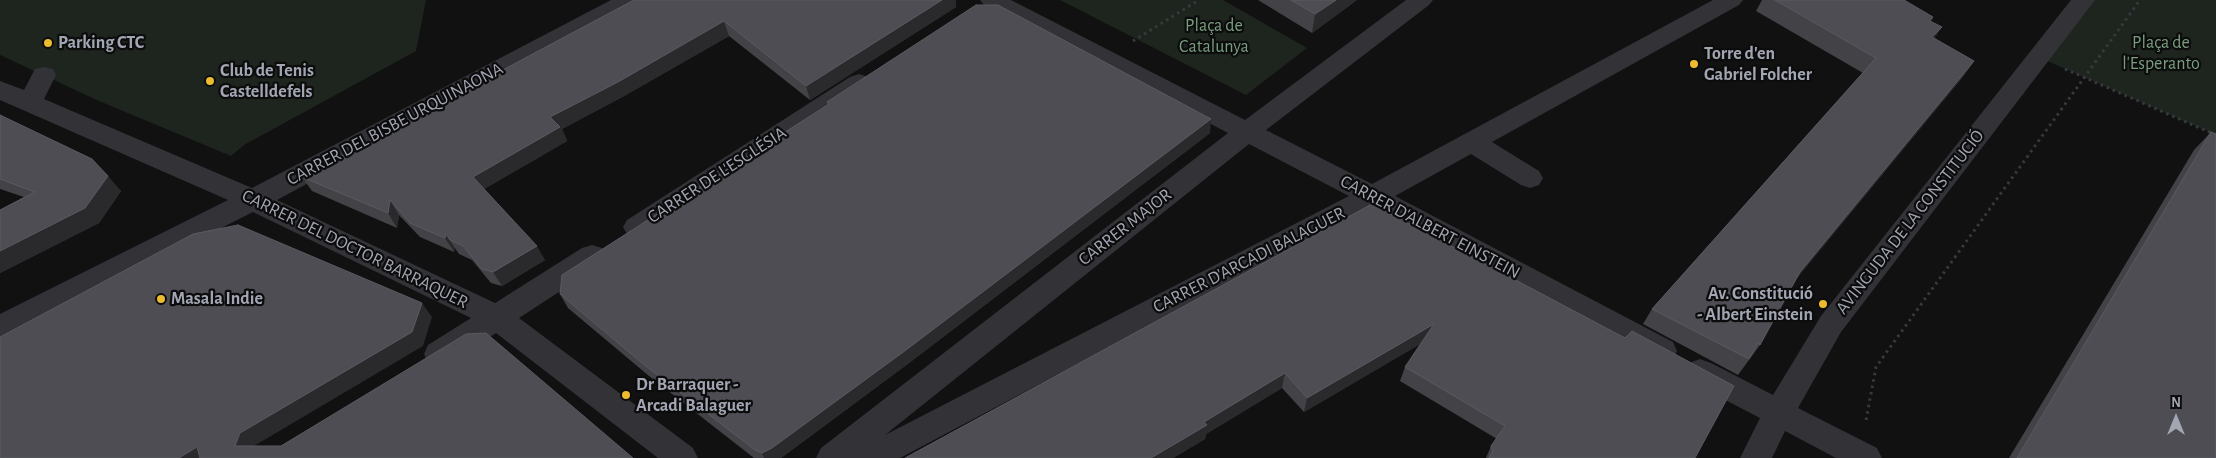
<!DOCTYPE html>
<html>
<head>
<meta charset="utf-8">
<style>
  body { margin:0 }
  #map { position:relative; width:2216px; height:458px; overflow:hidden; background:#111112; font-family:"Alegreya Sans",sans-serif }
  canvas { display:block }
  .north { position:absolute; left:2151px; top:393px; width:50px; height:50px; -webkit-text-stroke:4px #0c0c0d; paint-order:stroke; rotate:0deg; font-size:14px; font-weight:700; line-height:20px; text-align:center; color:#a2a6b3 }
  .north::after { content:''; display:block; margin:auto; width:18px; height:22px; background:#a2a6b3; clip-path:polygon(50% 0,100% 100%,50% 72%,0 100%) }
</style>
</head>
<body>
<div id="map">
<canvas width="2216" height="458"></canvas>
<div class="north">N</div>
</div>
<script>
const c = document.querySelector('canvas').getContext('2d');
c.lineJoin = 'round';
function paint(path, color) {
  c.fillStyle = color;
  c.fill(path, 'evenodd');
}
function poly(rows) {
  const path = new Path2D();
  for (const r of rows) {
    path.moveTo(r[0], r[1]);
    for (let i = 2; i < r.length; i += 2) path.lineTo(r[i], r[i + 1]);
  }
  return path;
}
function trace(path, color, width, dash) {
  c.strokeStyle = color;
  c.lineWidth = width;
  c.lineCap = dash ? 'butt' : 'round';
  c.setLineDash(dash || []);
  c.stroke(path);
}
function write(font, color, halo, rows, align = 'center') {
  c.font = font + ' "Alegreya Sans",sans-serif';
  c.lineWidth = 4.5;
  c.setLineDash([]);
  c.textBaseline = 'middle';
  c.strokeStyle = halo;
  c.fillStyle = color;
  for (const [text, x, y, turn = 0] of rows) {
    c.save();
    c.translate(x, y);
    c.rotate((+turn || 0) * Math.PI / 180);
    c.textAlign = isNaN(turn) ? turn : align;
    if (halo) c.strokeText(text, 0, 0);
    c.fillText(text, 0, 0);
    c.restore();
  }
}
paint(poly([
  [0,0,426,0,416,51,244,145,231,156,99,101,0,55],
  [1060,0,1223,0,1307,48,1246,95],
  [2083,0,2216,0,2216,135,2038,57]
]), '#1d251e');
trace(poly([
  [1133,41,1199,0],
  [2065,69,2216,135],
  [1866,420,1876,367,2140,0]
]), '#38393e', 3, [2.5, 4]);
paint(poly([
  [611,0,641,0,637,5,277,200,495,303,582,248,592,245,602,248,606,256,602,264,519,318,693,448,698,458,658,458,496,333,450,363,439,366,428,363,424,354,428,345,471,318,253,212,0,340,0,314,228,200,0,100,0,81,24,90,35,69,44,67,53,69,56,75,44,99,252,188,611,0],
  [980,0,1011,0,1245,120,1406,0,1433,0,1429,5,1266,130,1372,184,1713,0,1743,0,1739,5,1492,142,1539,171,1543,178,1539,185,1530,188,1521,185,1471,154,1395,196,1673,342,1677,351,1673,360,1662,363,1651,360,1372,208,900,458,816,458,821,448,1228,133,984,5,980,0],
  [1249,144,1349,196,885,435,1249,144],
  [2071,0,2095,0,1841,332,1798,408,1877,448,1882,458,1836,458,1785,431,1772,458,1740,458,1760,418,1689,381,1685,372,1689,363,1700,359,1711,363,1773,395,1821,316,2071,0],
  [859,74,868,77,871,83,868,89,647,234,637,238,627,234,623,227,627,220,850,77,859,74]
]), '#323237');
paint(poly([
  [634,0,956,7,810,100,729,36,624,96,562,129,567,141,484,189,545,260,502,286,491,283,472,260,459,254,455,248,454,252,420,237,399,215,397,228,312,191,302,177],
  [1258,0,1357,0,1312,33],
  [1762,0,1904,0,1930,21,1934,39,1974,61,1962,78,1796,279,1760,345,1738,375,1643,324,1652,309,1863,73,1756,11],
  [827,102,1210,133,909,363,781,458,754,458,649,376,568,308,560,294,828,105],
  [0,115,121,191,99,223,0,273,0,210,24,197,0,189],
  [2211,132,2216,458,2009,458,2194,150],
  [1372,204,1695,458,1486,458,1491,446,1497,439,1400,381,1405,367,1420,344,1304,412,1282,388,1206,434,1205,439,1173,458,905,458]
]), '#424247');
paint(poly([
  [942,0,956,0,956,7,810,100,806,86],
  [1336,0,1357,0,1312,33,1315,14],
  [724,21,729,36,624,96,562,129,567,141,481,191,473,177,550,117],
  [1942,27,1931,44,1932,37],
  [1974,61,1962,78,1789,288,1800,272],
  [1211,119,1210,133,909,363,781,458,764,458,762,453],
  [108,176,121,191,99,223,0,273,0,251],
  [390,200,399,215,397,228,388,213],
  [446,234,455,248,454,252,445,238],
  [537,246,545,260,502,286,493,272],
  [422,303,432,317,423,346,254,446,235,446,240,433],
  [1434,324,1429,339,1304,412,1307,398],
  [1285,373,1282,388,1206,434,1205,439,1173,458,1151,458,1204,422],
  [197,447,209,458,179,458]
]), '#2a2a2d');
const building = poly([
  [634,0,942,0,806,86,724,21,618,82,550,117,560,127,473,177,537,246,493,272,482,269,463,246,450,240,446,234,445,238,410,223,390,200,388,213,302,177,634,0],
  [1291,0,1336,0,1315,14,1291,0],
  [1775,0,1904,0,1933,17,1930,21,1942,27,1932,37,1974,61,1800,272,1760,345,1758,343,1749,359,1652,309,1876,58,1775,0],
  [976,5,998,5,1211,119,906,350,772,448,762,453,755,450,642,363,560,294,562,275,829,104,827,102,976,5],
  [0,115,92,159,108,176,85,208,0,251,0,210,35,192,0,179,0,115],
  [2211,132,2216,134,2216,458,2017,458,2211,132],
  [1372,204,1625,338,1632,331,1734,386,1695,458,1489,458,1493,451,1491,446,1505,426,1405,367,1434,324,1307,398,1285,373,1204,422,1207,425,1151,458,905,458,1372,204],
  [238,225,422,303,412,332,240,433,235,446,281,446,466,334,486,333,633,458,200,458,197,447,179,458,0,458,0,337,193,234,238,225]
]);
paint(building, '#4d4d53');
trace(building, '#5a5b62', 1);
for (const [x, y, r, color] of [
  [48,43,5,"#edbb2e"],
  [1694,64,5,"#edbb2e"],
  [210,81,5,"#edbb2e"],
  [161,299,5,"#edbb2e"],
  [1823,304,5,"#edbb2e"],
  [626,395,5,"#edbb2e"]
]) {
  const dot = new Path2D();
  dot.arc(x, y, r, 0, 2 * Math.PI);
  c.fillStyle = color;
  c.fill(dot);
  trace(dot, '#0c0c0d', 2);
}
write('18px', '#799e7e', '#0c0c0d', [
  ["Plaça de",1214,26],
  ["Catalunya",1214,47],
  ["Plaça de",2161,43],
  ["l'Esperanto",2161,64]
]);
write('bold 18px', '#a2a6b3', '#0c0c0d', [
  ["Parking CTC",58,43],
  ["Torre d'en",1704,54],
  ["Gabriel Folcher",1704,75],
  ["Club de Tenis",220,71],
  ["Castelldefels",220,92],
  ["Av. Constitució",1813,294,"right"],
  ["- Albert Einstein",1813,315,"right"],
  ["Masala Indie",171,299],
  ["Dr Barraquer -",636,385],
  ["Arcadi Balaguer",636,406]
], 'left');
write('18px', '#a2a6b3', '#0c0c0d', [
  ["CARRER DEL BISBE URQUINAONA",395,124,-28],
  ["CARRER DE L'ESGLÉSIA",717,175,-33],
  ["AVINGUDA DE LA CONSTITUCIÓ",1910,222,-52],
  ["CARRER MAJOR",1125,227,-38],
  ["CARRER D'ALBERT EINSTEIN",1430,227,28],
  ["CARRER DEL DOCTOR BARRAQUER",355,249,26],
  ["CARRER D'ARCADI BALAGUER",1249,260,-27]
]);
</script>
</body>
</html>
